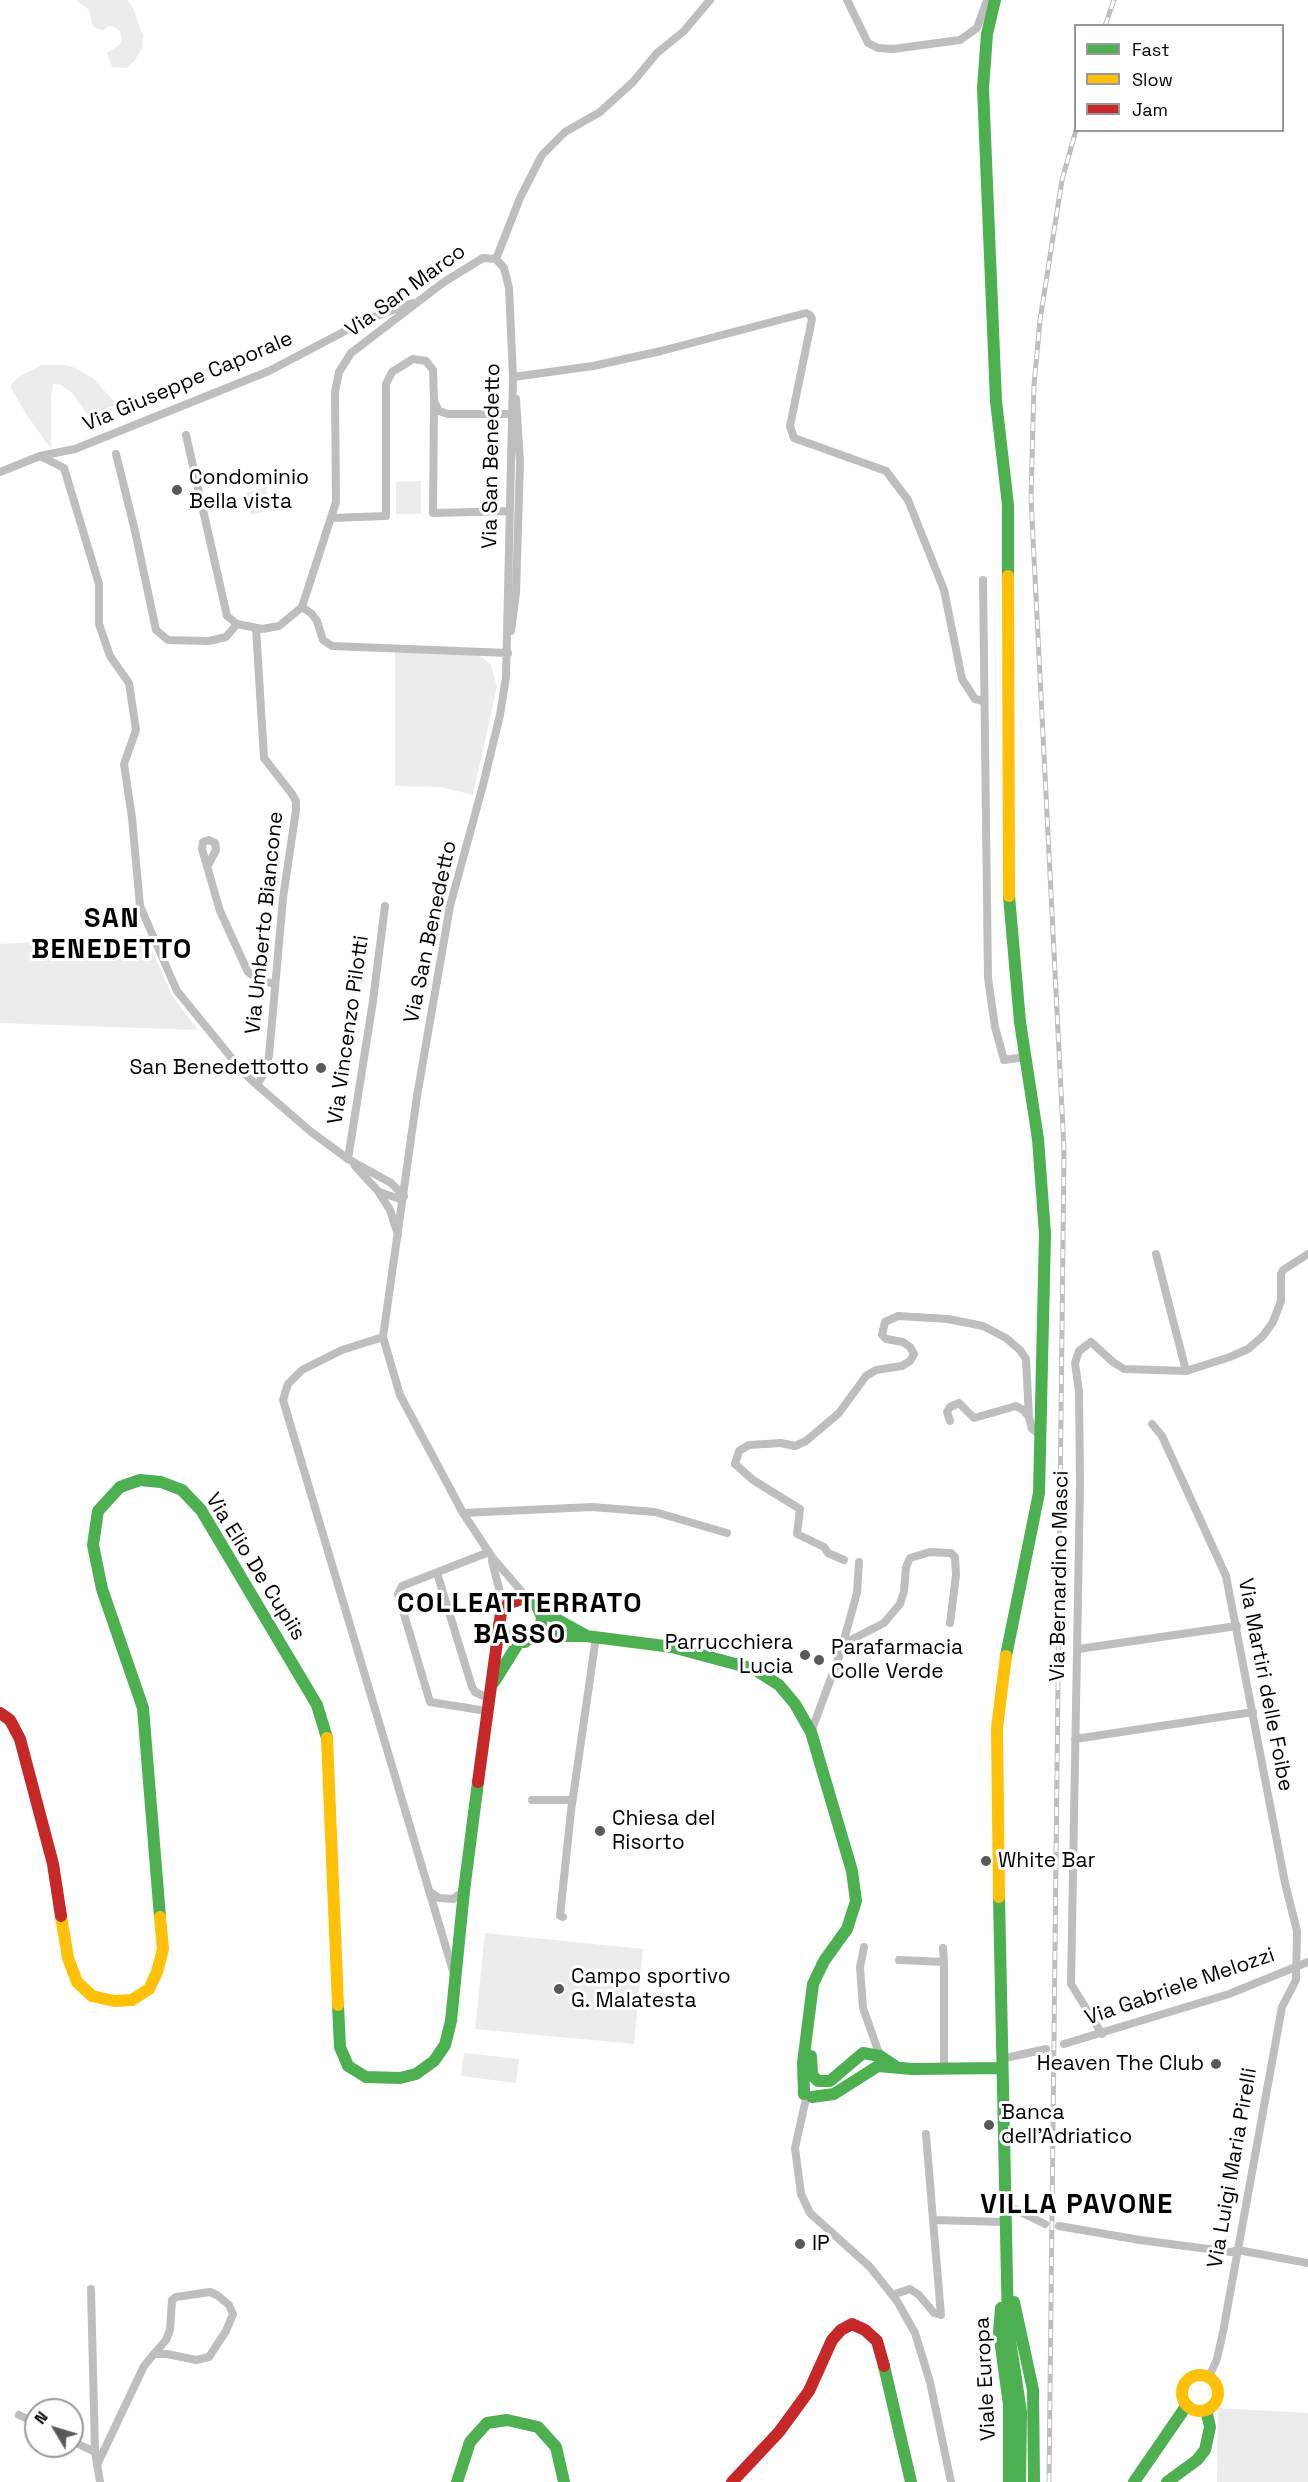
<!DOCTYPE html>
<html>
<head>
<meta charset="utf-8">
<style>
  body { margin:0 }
  #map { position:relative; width:1308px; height:2482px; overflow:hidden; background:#fff; font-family:"Space Grotesk",sans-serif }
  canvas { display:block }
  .legend { position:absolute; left:1074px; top:24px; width:210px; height:108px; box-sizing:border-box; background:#fff; border:2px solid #999; margin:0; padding:8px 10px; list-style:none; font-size:18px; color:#000 }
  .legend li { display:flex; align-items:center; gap:12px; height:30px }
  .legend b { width:30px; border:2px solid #999 }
  .north { position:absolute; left:24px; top:2398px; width:60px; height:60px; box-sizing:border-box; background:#fff; border:2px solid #999; border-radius:50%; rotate:308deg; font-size:16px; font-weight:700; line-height:24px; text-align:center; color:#000 }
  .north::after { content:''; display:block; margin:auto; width:21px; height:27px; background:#595959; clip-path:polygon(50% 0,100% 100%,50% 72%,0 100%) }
</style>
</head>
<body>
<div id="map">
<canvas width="1308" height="2482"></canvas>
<ul class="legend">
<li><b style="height:8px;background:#4caf50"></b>Fast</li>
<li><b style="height:8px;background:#ffc107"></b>Slow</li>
<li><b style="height:8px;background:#c62828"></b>Jam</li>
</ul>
<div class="north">N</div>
</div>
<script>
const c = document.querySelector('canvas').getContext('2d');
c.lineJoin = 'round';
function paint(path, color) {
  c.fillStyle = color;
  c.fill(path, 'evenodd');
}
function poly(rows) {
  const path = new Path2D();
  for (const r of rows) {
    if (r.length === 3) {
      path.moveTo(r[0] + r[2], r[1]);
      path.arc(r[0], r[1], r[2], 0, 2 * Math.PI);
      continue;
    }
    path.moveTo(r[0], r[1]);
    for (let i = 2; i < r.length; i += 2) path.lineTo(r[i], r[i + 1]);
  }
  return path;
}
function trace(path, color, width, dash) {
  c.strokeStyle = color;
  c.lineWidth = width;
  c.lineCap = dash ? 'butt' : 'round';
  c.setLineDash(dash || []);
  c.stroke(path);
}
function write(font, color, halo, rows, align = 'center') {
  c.font = font + ' "Space Grotesk",sans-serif';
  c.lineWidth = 6;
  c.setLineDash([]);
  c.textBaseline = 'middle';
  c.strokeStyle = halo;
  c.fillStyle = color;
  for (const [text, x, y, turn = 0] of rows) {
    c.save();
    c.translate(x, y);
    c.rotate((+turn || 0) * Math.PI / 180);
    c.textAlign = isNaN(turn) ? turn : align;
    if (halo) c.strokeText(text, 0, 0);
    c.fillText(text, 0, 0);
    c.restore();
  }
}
paint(poly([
  [76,0,127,0,133,8,143,36,142,48,135,60,127,68,112,67,107,53,120,44,122,39,120,32,115,27,109,26,102,30,93,27,89,10],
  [42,365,63,365,76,368,94,379,117,405,87,414,72,393,61,385,53,384,51,398,51,449,26,414,10,386,18,377],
  [421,481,421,514,396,514,396,482],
  [266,487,271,510,251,515,246,493],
  [395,651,479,655,491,665,497,687,473,795,441,787,395,786],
  [145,935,173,997,198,1030,0,1023,0,944],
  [485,1933,643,1949,634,2044,475,2029],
  [464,2053,519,2059,516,2083,461,2076],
  [1218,2408,1308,2413,1308,2482,1217,2482]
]), '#ececec');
trace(poly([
  [847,0,868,43,878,48,893,49,960,40,977,28,987,0],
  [496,259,520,198,542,155,565,132,600,112,633,82,657,53,684,31,710,0],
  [513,377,593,366,661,351,806,313,810,315,812,319,790,426,794,438,886,471,908,500,944,590,962,679,975,699,983,701],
  [434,403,433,513,509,511],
  [186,435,227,616,237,624,262,629,279,626,302,607,336,502,335,392,339,372,351,353,444,282,483,258,496,259,504,268,509,288,513,377,506,677,500,715,483,785,450,906,417,1096,383,1337,400,1395,463,1513,492,1557,529,1600],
  [116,454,135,531,156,630,168,640,209,641,226,637,237,624],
  [40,456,64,468,99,584,99,624,110,656,129,683,136,730,124,764,132,818,140,906,177,991,243,1072,257,1085,310,1131,348,1159,391,1183,404,1196],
  [0,472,40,456,75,449,269,371,368,319,413,303],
  [331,518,386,516,386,384,392,372,413,359,426,361,433,370,434,401,439,411,448,414,511,414],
  [983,580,988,978,995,1027,1004,1060,1025,1057],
  [302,607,312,614,317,621,323,640,332,646,508,653],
  [256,628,264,758,292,794,296,801,296,810,283,898,269,1056,262,1077,257,1085],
  [511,631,516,593,520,462,516,399],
  [208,865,216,850,215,843,209,840,203,842,202,849,220,911,248,972,258,979,274,984],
  [348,1159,373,1001,385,906],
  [355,1166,378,1191,390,1210,398,1235],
  [379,1192,397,1198,404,1196],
  [383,1337,342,1350,302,1370,288,1384,283,1400,453,1971],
  [1186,1371,1230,1357,1248,1349,1263,1336,1273,1322,1281,1301,1281,1274,1283,1270,1308,1254],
  [950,1421,947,1412,950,1407,959,1403,974,1418,1016,1406,1023,1410,1029,1417],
  [1152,1424,1162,1436,1226,1576,1285,1883,1297,1931,1296,1980,1282,2007,1223,2332,1217,2359,1209,2377],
  [463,1513,592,1507,655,1512,727,1533],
  [844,1560,828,1553,824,1547,797,1534,800,1509,753,1480,735,1464,739,1451,749,1445,781,1443,795,1446,806,1441,839,1413,866,1376,876,1370,902,1366,910,1361,914,1354,910,1347,903,1342,886,1339,882,1335,885,1322,898,1316,948,1319,983,1326,1006,1338,1020,1350,1026,1359,1029,1417,1032,1429,1041,1435],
  [492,1561,504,1608],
  [437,1573,472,1687,475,1692,488,1698],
  [843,1644,884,1623,900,1604,904,1591,906,1567,910,1558,930,1552,951,1553,955,1557,956,1575,950,1623],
  [1078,1649,1237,1626],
  [487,1711,430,1702,398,1594,402,1586,489,1552],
  [811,1732,840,1654,857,1593,859,1562],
  [1075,1739,1253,1712],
  [532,1800,572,1800],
  [429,1891,439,1898,453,1899,464,1891],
  [563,1917,560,1916,571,1811,596,1637],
  [864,1947,860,1967,863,2008,880,2056],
  [943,1948,944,1962],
  [899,1960,944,1962,944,2068],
  [1102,2034,1071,1984,1080,1484,1079,1392,1075,1363,1079,1351,1091,1342,1113,1362,1124,1369,1186,1371,1156,1254],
  [1064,2044,1229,1994,1308,1962],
  [1001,2059,1046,2049],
  [805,2103,795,2148,801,2194,810,2213,870,2267,897,2301,915,2333,930,2382,951,2482],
  [926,2134,933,2220],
  [1004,2204,1045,2224],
  [1059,2226,1140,2240,1231,2252,1238,2250,1308,2263],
  [91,2289,95,2452,100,2482],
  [892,2295,910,2289,919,2295,934,2313,941,2315,933,2220,1005,2222],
  [19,2415,36,2423],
  [72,2441,95,2452],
  [97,2465,144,2366,154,2354,166,2340,170,2330,172,2300,176,2297,210,2292,217,2295,229,2305,233,2314,226,2331,209,2357,196,2360,167,2354,154,2354]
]), '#bebebe', 8);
trace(poly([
  [995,0,987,34,983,88,996,401,1008,505,1008,576],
  [540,1610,585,1635],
  [499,1624,508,1639,525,1642,540,1631,542,1617,536,1604,523,1599,516,1601],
  [536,1636,586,1636,672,1647,754,1669,779,1685,795,1704,811,1732,852,1871,856,1901,847,1929,824,1961,813,1984,803,2063,804,2094],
  [1006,1656,1039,1493,1045,1234,1038,1139,1020,1022,1009,896],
  [494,1682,519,1642],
  [999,1897,1008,2327,1021,2412,1020,2482],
  [160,1917,143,1708,102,1589,93,1545,98,1511,120,1487,140,1480,161,1482,182,1490,201,1510,317,1705,327,1738],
  [338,2005,340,2047,348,2066,366,2077,400,2078,416,2074,434,2061,445,2045,451,2021,464,1891,478,1782],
  [811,2056,812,2075,818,2081,830,2081,863,2053,880,2056,895,2066],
  [812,2097,834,2094,878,2066,912,2069,1002,2068],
  [1014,2302,1033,2390,1034,2482],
  [1001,2308,999,2332,1009,2405,1009,2482],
  [884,2366,911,2482],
  [457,2482,470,2442,487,2423,507,2420,538,2427,556,2447,564,2482],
  [1134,2482,1187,2405],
  [1167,2482,1197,2460,1205,2450,1210,2427,1206,2410]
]), '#4caf50', 12);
trace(poly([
  [1008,576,1009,896],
  [327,1738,338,2005],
  [999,1897,997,1728,1006,1656],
  [61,1916,68,1958,77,1982,92,1996,114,2001,132,2000,149,1989,157,1972,163,1949,160,1917],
  [1200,2393,18]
]), '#ffc107', 12);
trace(poly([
  [0,1713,10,1720,20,1739,53,1864,61,1916],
  [478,1782,501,1613,509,1603,516,1601],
  [732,2482,779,2432,809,2391,832,2340,841,2330,852,2324,865,2330,877,2341,884,2366]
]), '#c62828', 12);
const rail = poly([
  [1105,26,1114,0],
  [1049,2482,1064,1150,1031,498,1034,385,1040,320,1062,180,1076,130]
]);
trace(rail, '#bebebe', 5);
trace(rail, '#fff', 3, [9]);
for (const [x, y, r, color] of [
  [177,490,6,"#595959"],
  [321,1068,6,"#595959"],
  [805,1655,6,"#595959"],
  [819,1660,6,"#595959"],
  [600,1831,6,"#595959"],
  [986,1861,6,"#595959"],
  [559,1989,6,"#595959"],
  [1216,2064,6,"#595959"],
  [989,2125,6,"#595959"],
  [800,2244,6,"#595959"]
]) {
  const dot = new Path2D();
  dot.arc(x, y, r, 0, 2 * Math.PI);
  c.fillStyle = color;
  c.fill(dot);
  trace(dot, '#fff', 2);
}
write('21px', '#000', '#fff', [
  ["Via San Marco",406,291,-36],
  ["Via Giuseppe Caporale",188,382,-23],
  ["Via San Benedetto",492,456,-89],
  ["Via Umberto Biancone",265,923,-84],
  ["Via San Benedetto",431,932,-78],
  ["Via Vincenzo Pilotti",349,1030,-82],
  ["Via Elio De Cupiis",255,1567,58],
  ["Via Bernardino Masci",1060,1576,-89],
  ["Via Martiri delle Foibe",1265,1685,79],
  ["Via Gabriele Melozzi",1180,1987,-19],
  ["Via Luigi Maria Pirelli",1233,2168,-80],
  ["Viale Europa",986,2379,-93]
]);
write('21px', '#000', '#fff', [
  ["Condominio",189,478],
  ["Bella vista",189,502],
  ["San Benedettotto",309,1068,"right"],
  ["Parrucchiera",793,1643,"right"],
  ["Lucia",793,1667,"right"],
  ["Parafarmacia",831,1648],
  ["Colle Verde",831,1672],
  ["Chiesa del",612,1819],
  ["Risorto",612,1843],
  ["White Bar",998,1861],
  ["Campo sportivo",571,1977],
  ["G. Malatesta",571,2001],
  ["Heaven The Club",1204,2064,"right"],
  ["Banca",1001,2113],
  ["dell'Adriatico",1001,2137],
  ["IP",812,2244]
], 'left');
c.letterSpacing = '1.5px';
write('bold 27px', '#000', '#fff', [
  ["SAN",112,920],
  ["BENEDETTO",112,951],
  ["COLLEATTERRATO",520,1605],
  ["BASSO",520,1636],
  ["VILLA PAVONE",1077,2206]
]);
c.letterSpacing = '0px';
</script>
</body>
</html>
